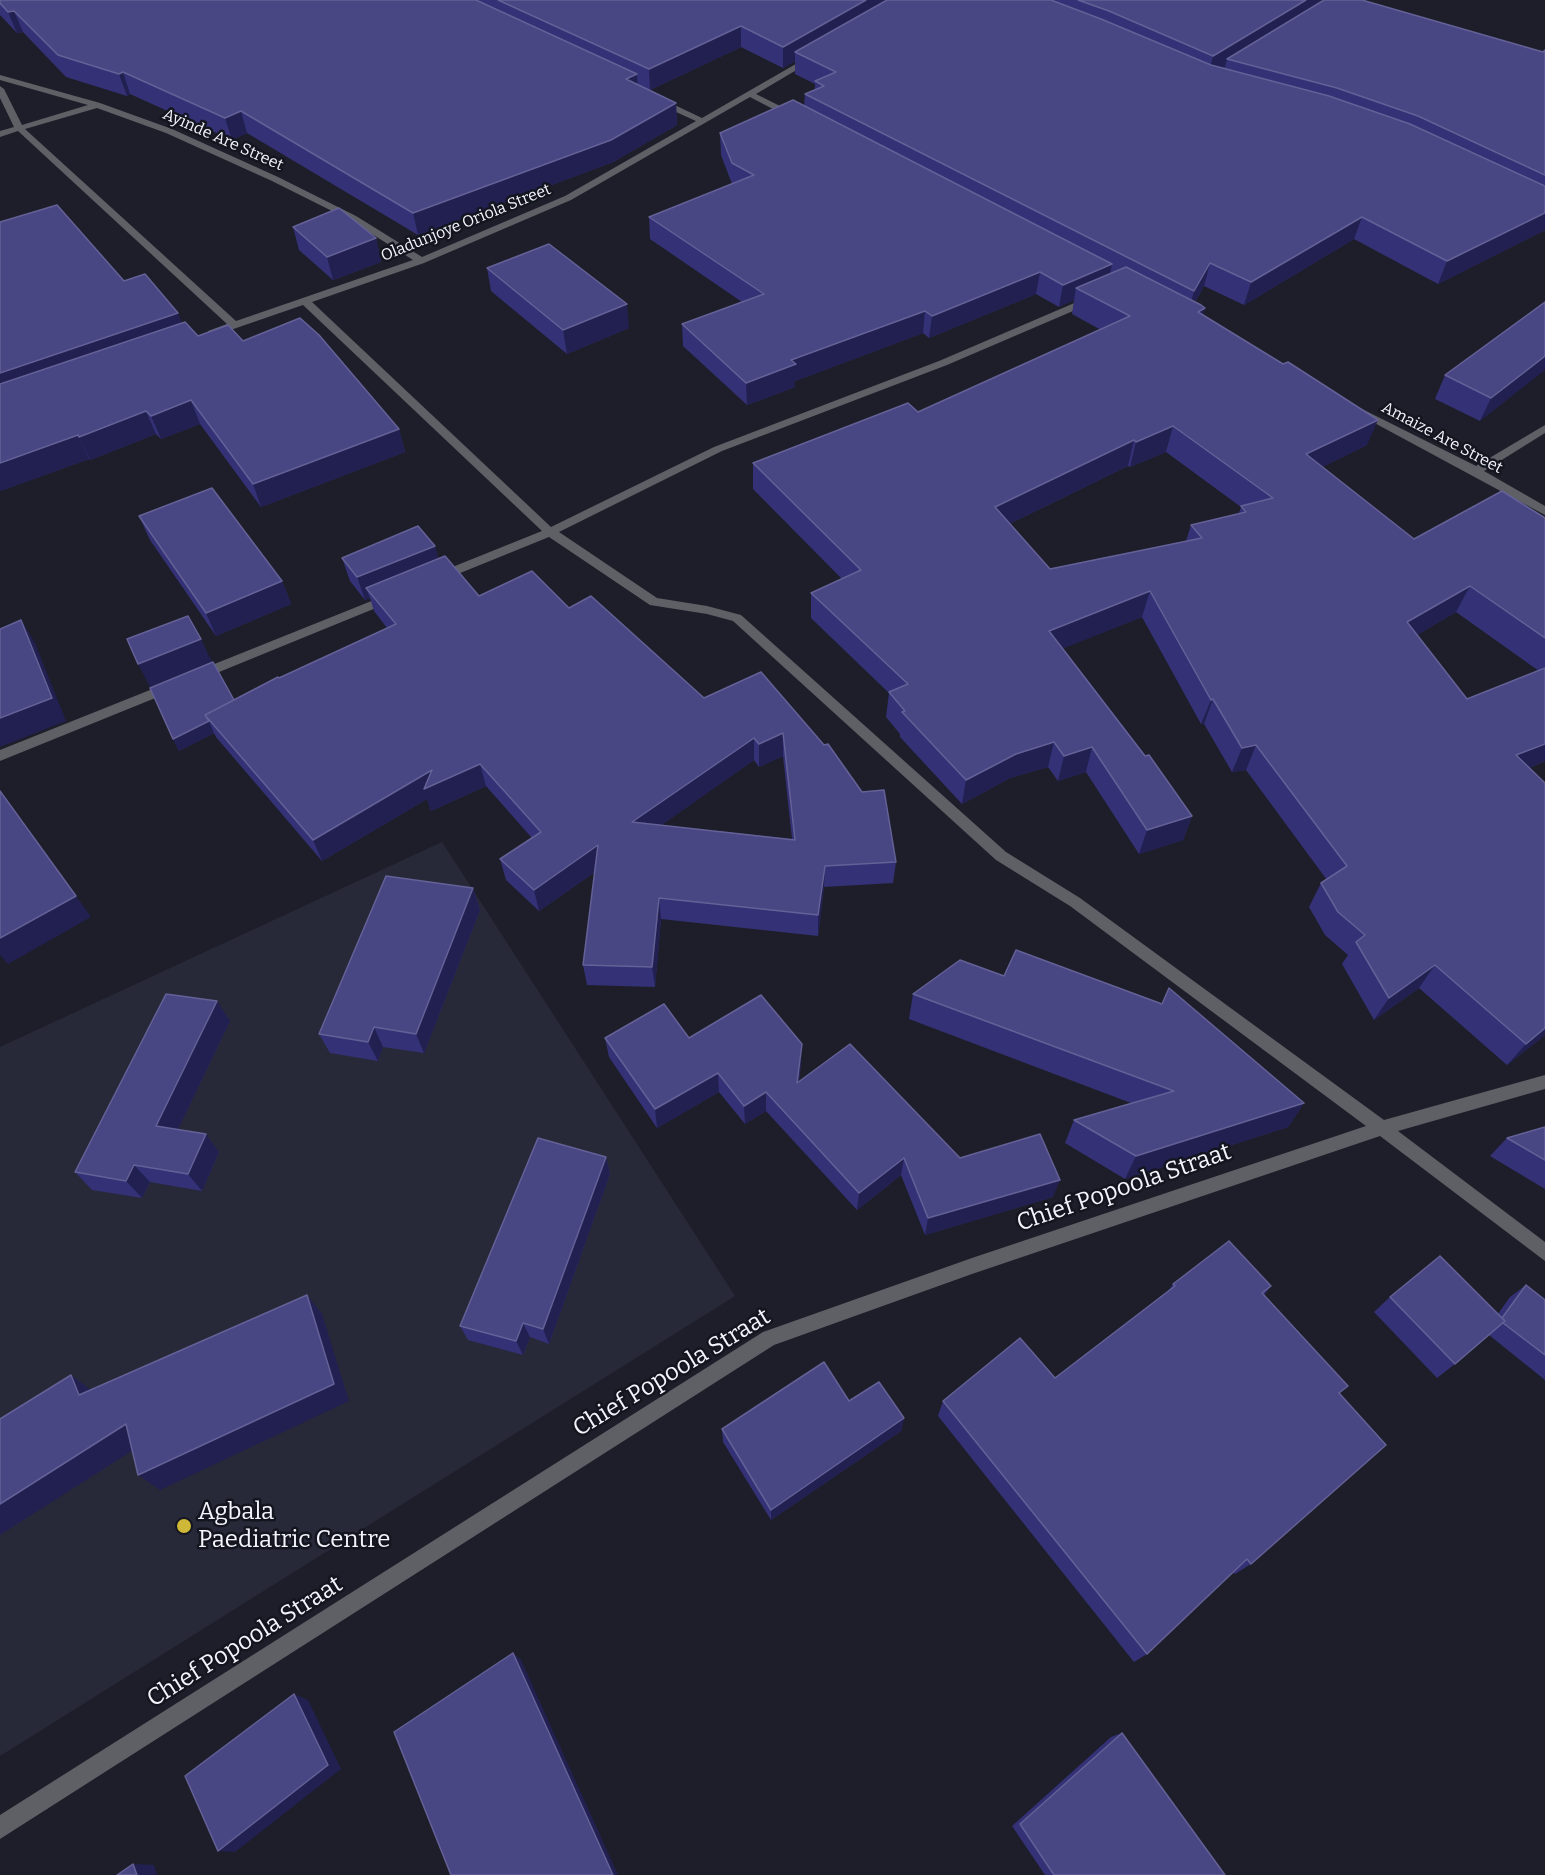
<!DOCTYPE html>
<html>
<head>
<meta charset="utf-8">
<style>
  body { margin:0 }
  canvas { display:block; background:#1d1e29 }
</style>
</head>
<body>
<canvas width="1545" height="1875"></canvas>
<script>
const c = document.querySelector('canvas').getContext('2d');
c.lineJoin = 'round';
function paint(path, color) {
  c.fillStyle = color;
  c.fill(path, 'evenodd');
}
function poly(rows) {
  const path = new Path2D();
  for (const r of rows) {
    path.moveTo(r[0], r[1]);
    for (let i = 2; i < r.length; i += 2) path.lineTo(r[i], r[i + 1]);
  }
  return path;
}
function trace(path, color, width, dash) {
  c.strokeStyle = color;
  c.lineWidth = width;
  c.lineCap = dash ? 'butt' : 'round';
  c.setLineDash(dash || []);
  c.stroke(path);
}
function write(font, color, halo, rows, align = 'center') {
  c.font = font + ' Bitter,serif';
  c.lineWidth = 5;
  c.setLineDash([]);
  c.textBaseline = 'middle';
  c.strokeStyle = halo;
  c.fillStyle = color;
  for (const [text, x, y, turn = 0] of rows) {
    c.save();
    c.translate(x, y);
    c.rotate((+turn || 0) * Math.PI / 180);
    c.textAlign = isNaN(turn) ? turn : align;
    if (halo) c.strokeText(text, 0, 0);
    c.fillText(text, 0, 0);
    c.restore();
  }
}
paint(poly([
  [442,842,735,1296,0,1756,0,1047]
]), '#272939');
paint(poly([
  [808,57,815,59,756,94,796,114,796,118,790,118,750,97,571,200,424,263,312,302,551,527,714,447,939,361,1086,298,1094,298,1094,302,947,365,722,451,559,532,657,598,707,606,741,615,1006,852,1080,898,1384,1120,1545,1075,1545,1089,1398,1131,1545,1242,1545,1261,1380,1136,972,1274,774,1345,0,1839,0,1815,763,1332,972,1258,1366,1126,1070,906,996,860,733,621,707,614,650,605,549,537,443,580,435,580,435,574,542,531,303,305,216,335,208,335,208,331,227,324,18,131,0,137,0,131,14,127,0,98,0,86,4,89,22,125,88,105,0,80,0,75,100,103,172,129,278,177,356,216,422,257,565,196,696,121,656,103,656,99,662,99,702,118,808,57],
  [97,108,166,133,272,181,350,220,413,260,236,321,25,129,97,108],
  [1360,408,1476,466,1545,425,1545,433,1484,471,1545,506,1545,515,1356,413,1356,409,1360,408],
  [389,594,393,595,395,598,393,601,202,679,192,679,191,676,192,673,389,594],
  [170,682,177,687,175,690,0,761,0,750,170,682]
]), '#5f6065');
paint(poly([
  [0,0,1321,0,1320,3,1543,52,1545,50,1545,230,1438,284,1354,239,1244,305,1204,286,1195,302,1203,315,1367,445,1322,467,1414,539,1545,518,1545,761,1529,768,1545,783,1545,1035,1507,1065,1419,988,1374,1020,1342,964,1348,955,1325,935,1309,907,1321,883,1327,880,1246,770,1232,772,1204,724,1201,724,1142,617,1063,648,1192,816,1183,840,1139,854,1086,772,1058,781,1048,767,1010,778,962,804,900,737,900,734,886,717,889,693,811,618,811,593,842,579,753,489,753,463,918,412,1101,330,1072,314,1074,300,1059,307,1036,294,929,338,923,333,795,381,795,387,747,405,683,346,682,324,742,302,650,239,649,217,732,184,721,155,720,133,804,106,805,94,815,90,815,84,795,74,795,61,783,68,741,47,650,90,676,103,677,125,613,162,418,235,247,133,232,140,130,94,127,96,66,77,23,32,17,33,0,15],
  [1166,452,1241,507,1239,513,1191,525,1186,541,1050,569,1009,524,1128,466,1130,467],
  [1456,612,1539,671,1467,699,1417,635],
  [0,222,124,281,182,323,198,336,243,341,399,429,405,452,261,507,200,424,161,439,156,434,90,460,89,459,0,491],
  [293,227,376,238,381,262,333,280,299,250],
  [487,268,629,328,567,354,491,291],
  [1545,302,1480,421,1435,399,1445,375],
  [139,516,282,581,291,604,216,636,150,540],
  [435,546,438,559,479,596,569,608,704,698,761,672,896,862,893,883,824,887,818,936,661,919,655,987,587,985,583,965,595,872,539,911,506,880,500,859,532,838,486,786,431,811,427,799,322,861,216,737,214,733,179,751,173,739,234,700,387,628,374,611,370,598,365,600,350,581,342,558],
  [783,756,792,839,661,825,754,760,759,767],
  [473,888,480,910,424,1053,383,1047,378,1061,330,1053,319,1034],
  [913,994,1304,1103,1288,1127,1125,1179,1065,1143,1074,1120,1131,1103,909,1019],
  [230,1021,178,1129,219,1152,202,1191,150,1182,142,1198,92,1190,75,1172],
  [605,1038,689,1038,801,1064,799,1081,960,1158,1053,1197,925,1235,901,1175,857,1210,766,1111,745,1124,719,1092,657,1128,609,1057],
  [1545,1127,1545,1189,1490,1156,1507,1138],
  [606,1157,610,1174,549,1344,530,1337,523,1355,468,1340,460,1326],
  [1173,1284,1271,1286,1264,1295,1339,1393,1251,1564,1235,1574,1233,1572,1147,1654,1134,1662,938,1416,943,1401,1055,1378,1168,1291],
  [1526,1285,1545,1300,1545,1380,1489,1335,1455,1364,1437,1378,1374,1312,1390,1297,1498,1314,1510,1297],
  [849,1401,904,1418,901,1431,771,1520,723,1442,722,1429],
  [1122,1733,1225,1875,1045,1875,1012,1826,1111,1737]
]), '#343176');
paint(poly([
  [866,0,902,0,795,52,795,61,783,68,783,47],
  [1306,0,1321,0,1318,10,1227,59,1225,67,1208,77,1213,56],
  [14,11,23,32,17,33,8,12],
  [741,26,741,47,650,90,649,69],
  [123,72,130,94,127,96,119,74],
  [637,74,638,96,626,79],
  [676,103,677,125,613,162,418,235,413,213],
  [241,111,247,133,232,140,225,118],
  [1545,213,1545,230,1438,284,1447,261],
  [1362,217,1354,239,1244,305,1251,282],
  [376,238,381,262,333,280,327,257],
  [1210,263,1204,286,1188,314,1194,291],
  [1112,264,1108,286,1076,288,1074,300,1059,307,1063,285],
  [1040,272,1036,294,929,338,932,316],
  [627,304,629,328,567,354,563,330],
  [1205,308,1198,333,1198,312],
  [925,311,923,333,795,381,795,387,747,405,746,383,791,360],
  [178,313,187,337,0,401,0,373],
  [1545,356,1545,370,1480,421,1491,398],
  [191,400,200,424,161,439,151,416],
  [146,411,156,434,90,460,79,437],
  [1378,420,1367,445,1296,480,1306,454],
  [1173,426,1166,452,1130,467,1136,442],
  [399,429,405,452,261,507,253,484],
  [78,435,89,459,0,491,0,463],
  [1134,440,1128,466,990,533,995,507],
  [435,546,441,569,366,588,370,598,365,600,357,577],
  [282,581,291,604,216,636,206,613],
  [1470,586,1456,612,1395,648,1407,622],
  [1150,591,1142,617,1044,656,1049,631],
  [21,620,35,643,66,721,0,747,0,718],
  [201,639,212,662,150,687,138,664],
  [1213,699,1204,724,1201,724,1211,700],
  [209,721,214,733,179,751,173,739],
  [783,733,783,756,759,767,759,744],
  [754,738,754,760,635,844,632,822],
  [1054,742,1048,767,1010,778,962,804,966,780,1016,754],
  [1545,744,1545,761,1500,780,1516,755],
  [1256,745,1246,770,1232,772,1242,748],
  [1092,747,1086,772,1058,781,1064,756],
  [480,764,486,786,431,811,427,799,322,861,313,840,432,770],
  [1192,816,1183,840,1139,854,1147,830],
  [598,845,602,867,539,911,534,890],
  [825,866,824,887,818,936,818,915],
  [473,888,480,910,424,1053,416,1034],
  [76,896,91,917,8,964,0,955,0,938],
  [659,898,661,919,655,987,652,967],
  [1435,965,1419,988,1374,1020,1389,998],
  [217,1001,230,1021,171,1144,156,1126],
  [374,1027,383,1047,378,1061,368,1042],
  [1545,1028,1545,1035,1507,1065,1526,1044],
  [802,1044,801,1064,796,1102,797,1083],
  [718,1073,719,1092,657,1128,655,1109],
  [766,1092,766,1111,745,1124,744,1106],
  [1304,1103,1288,1127,1125,1179,1136,1156],
  [206,1134,219,1152,202,1191,188,1174],
  [606,1157,610,1174,549,1344,543,1329],
  [904,1158,901,1175,857,1210,859,1193],
  [134,1165,150,1182,142,1198,126,1181],
  [1060,1180,1053,1197,925,1235,928,1218],
  [307,1295,322,1314,349,1401,160,1490,138,1475],
  [523,1323,530,1337,523,1355,516,1341],
  [71,1375,95,1393,79,1395],
  [904,1418,901,1431,771,1520,771,1510],
  [126,1424,149,1440,0,1535,0,1504],
  [513,1653,521,1660,618,1875,613,1875],
  [294,1694,308,1700,341,1769,235,1852,218,1851],
  [133,1864,154,1865,157,1875,137,1875]
]), '#222051');
const building = poly([
  [0,0,476,0,637,74,626,79,676,103,611,140,413,213,241,111,225,118,123,72,119,74,58,55,14,11,8,12,0,3,0,0],
  [498,0,866,0,783,47,741,26,649,69,498,0],
  [887,0,1051,0,1101,19,1211,65,1329,96,1410,124,1545,186,1545,213,1447,261,1362,217,1251,282,1210,263,1194,291,805,94,824,86,815,81,836,72,795,52,887,0],
  [1078,0,1306,0,1213,56,1109,11,1078,0],
  [1324,0,1362,0,1543,52,1545,50,1545,175,1418,116,1337,88,1227,59,1324,0],
  [793,100,1112,264,1063,285,1040,272,932,316,925,311,791,360,796,364,746,383,682,324,764,294,649,217,754,175,732,163,720,133,793,100],
  [57,205,124,281,145,274,178,313,0,373,0,222,57,205],
  [339,208,376,238,327,257,293,227,339,208],
  [549,244,627,304,563,330,487,268,549,244],
  [1126,267,1201,305,1205,308,1198,312,1283,364,1288,362,1378,420,1306,454,1414,539,1502,491,1545,518,1545,638,1470,586,1407,622,1467,699,1545,668,1545,744,1516,755,1545,783,1545,1028,1526,1044,1435,965,1389,998,1356,942,1365,935,1338,912,1321,883,1347,866,1256,745,1242,748,1213,699,1211,700,1150,591,1049,631,1145,756,1149,755,1192,816,1147,830,1092,747,1064,756,1054,742,1016,754,966,780,902,712,905,711,889,692,908,684,811,593,861,570,753,463,908,403,918,412,1130,316,1076,288,1126,267],
  [1173,426,1273,498,1241,506,1246,512,1191,525,1202,538,1050,569,995,507,1134,440,1136,442,1173,426],
  [1545,302,1545,356,1491,398,1445,375,1545,302],
  [300,318,319,335,399,429,253,484,191,400,151,416,146,411,79,437,78,435,0,463,0,384,185,322,198,336,228,325,243,341,300,318],
  [212,488,282,581,206,613,139,516,212,488],
  [418,526,435,546,357,577,342,558,418,526],
  [445,556,479,596,532,571,569,608,591,596,704,698,761,672,824,745,828,744,862,792,884,790,896,862,825,866,818,915,659,898,652,967,583,965,598,845,534,890,500,859,541,832,480,764,424,789,432,770,313,840,205,715,278,677,279,678,396,624,366,588,445,556],
  [783,733,795,840,632,822,754,738,759,744,783,733],
  [188,616,201,639,138,664,127,639,188,616],
  [21,620,52,698,0,718,0,629,21,620],
  [213,662,234,700,205,715,209,721,173,739,150,688,213,662],
  [0,791,76,896,0,938,0,791],
  [386,876,473,888,416,1034,374,1027,368,1042,319,1034,386,876],
  [1016,950,1162,1004,1169,988,1304,1103,1136,1156,1074,1120,1174,1091,913,994,960,960,1004,976,1016,950],
  [166,994,217,1001,156,1126,206,1134,188,1174,134,1165,126,1181,75,1172,166,994],
  [761,995,802,1044,797,1083,850,1044,960,1158,1040,1134,1060,1180,928,1218,904,1158,859,1193,766,1092,744,1106,718,1073,655,1109,605,1038,664,1004,689,1038,761,995],
  [1545,1127,1545,1160,1507,1138,1545,1127],
  [538,1138,606,1157,543,1329,523,1323,516,1341,460,1326,538,1138],
  [1229,1241,1271,1286,1262,1293,1348,1386,1339,1393,1386,1445,1251,1564,1247,1559,1147,1654,943,1401,1020,1338,1055,1378,1175,1286,1173,1284,1229,1241],
  [1440,1256,1505,1321,1455,1364,1390,1297,1440,1256],
  [1526,1285,1545,1300,1545,1355,1503,1323,1505,1321,1502,1318,1526,1285],
  [307,1295,334,1384,138,1475,126,1424,0,1504,0,1419,71,1375,79,1395,307,1295],
  [824,1362,849,1401,879,1382,904,1418,771,1510,722,1429,824,1362],
  [513,1653,613,1875,451,1875,394,1732,513,1653],
  [294,1694,328,1765,218,1851,185,1776,294,1694],
  [1122,1733,1225,1875,1054,1875,1020,1824,1122,1733],
  [133,1864,137,1875,117,1875,133,1864]
]);
paint(building, '#494684');
trace(building, '#646197', 1.5);
for (const [x, y, r, color] of [
  [184,1526,8,"#cfb837"]
]) {
  const dot = new Path2D();
  dot.arc(x, y, r, 0, 2 * Math.PI);
  c.fillStyle = color;
  c.fill(dot);
  trace(dot, '#13151f', 2);
}
write('16px', '#f3f4fc', '#13151f', [
  ["Ayinde Are Street",223,140,24],
  ["Oladunjoye Oriola Street",466,223,-22],
  ["Amaize Are Street",1442,438,28]
]);
write('24px', '#f3f4fc', '#13151f', [
  ["Chief Popoola Straat",1124,1188,-19],
  ["Chief Popoola Straat",672,1373,-31],
  ["Chief Popoola Straat",245,1642,-32]
]);
write('24px', '#f3f4fc', '#13151f', [
  ["Agbala",198,1512],
  ["Paediatric Centre",198,1540]
], 'left');
</script>
</body>
</html>
